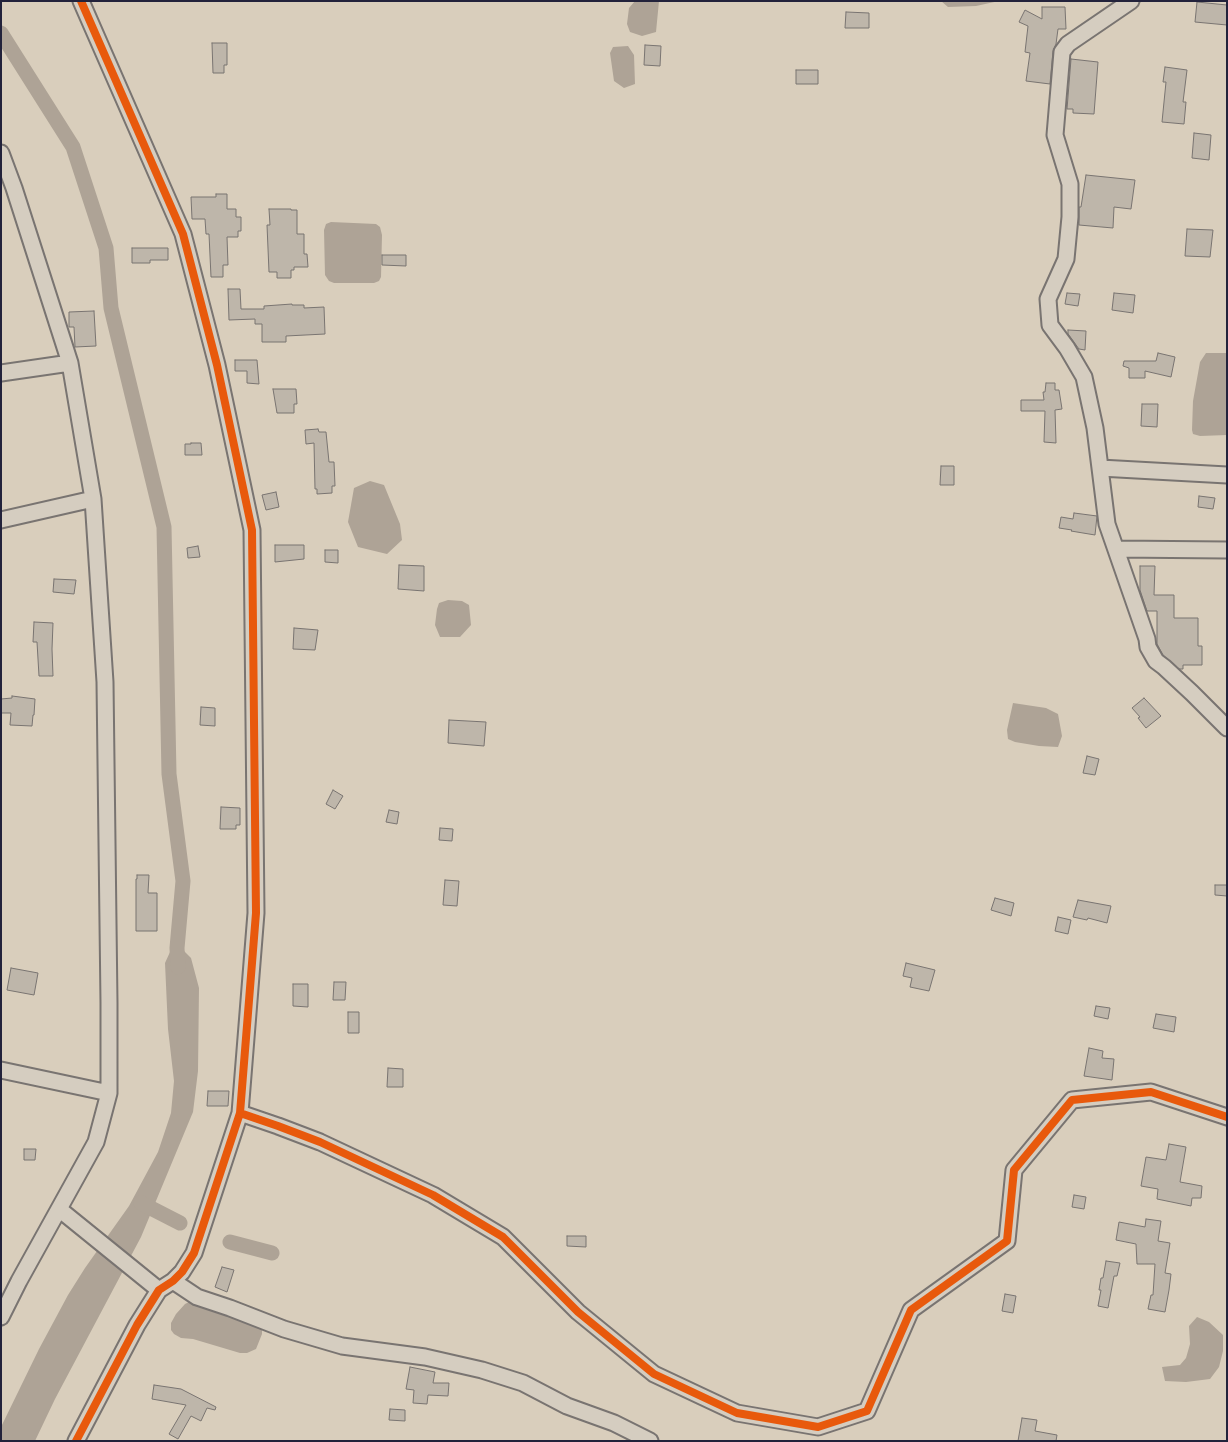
<!DOCTYPE html>
<html>
<head>
<meta charset="utf-8">
<style>
  body { margin:0 }
  #map { position:relative; width:1228px; height:1442px; overflow:hidden; background:#d9cebc; font-family:Kalam,sans-serif }
  canvas { display:block }
  .frame { position:absolute; inset:0; border:2px solid #22223b; pointer-events:none }
</style>
</head>
<body>
<div id="map">
<canvas width="1228" height="1442"></canvas>
<div class="frame"></div>
</div>
<script>
const c = document.querySelector('canvas').getContext('2d');
c.lineJoin = 'round';
function paint(path, color) {
  c.fillStyle = color;
  c.fill(path, 'evenodd');
}
function poly(rows) {
  const path = new Path2D();
  for (const r of rows) {
    path.moveTo(r[0], r[1]);
    for (let i = 2; i < r.length; i += 2) path.lineTo(r[i], r[i + 1]);
  }
  return path;
}
function trace(path, color, width, dash) {
  c.strokeStyle = color;
  c.lineWidth = width;
  c.lineCap = dash ? 'butt' : 'round';
  c.setLineDash(dash || []);
  c.stroke(path);
}
paint(poly([
  [635,1,659,1,656,32,642,36,630,32,627,24,629,8],
  [941,1,999,1,976,6,948,7],
  [628,46,634,55,635,84,624,88,614,81,610,53,613,47],
  [331,222,376,224,380,227,382,235,381,277,379,281,374,283,334,283,329,281,325,275,324,230,326,224],
  [1206,353,1227,353,1227,435,1200,436,1193,434,1192,430,1193,401,1200,362],
  [370,481,384,485,400,524,402,540,387,554,358,547,348,522,354,488],
  [448,600,462,601,469,605,471,625,460,637,440,637,435,625,437,609,439,603],
  [1013,703,1046,708,1058,714,1062,736,1058,747,1039,746,1015,742,1008,739,1007,730],
  [177,948,183,950,191,958,199,988,198,1071,193,1112,141,1237,55,1399,35,1441,1,1441,1,1427,39,1349,68,1295,85,1268,129,1206,158,1152,171,1113,174,1081,168,1029,165,963,170,952],
  [197,1301,262,1327,262,1334,256,1349,247,1353,240,1353,193,1339,181,1338,174,1334,171,1330,171,1323,176,1314,185,1304,189,1302],
  [1197,1317,1209,1322,1223,1335,1223,1351,1219,1367,1210,1379,1186,1382,1165,1381,1162,1367,1180,1365,1186,1358,1190,1344,1189,1326]
]), '#aea396');
trace(poly([
  [1,33,73,147,106,248,111,308,164,527,169,774,183,881,177,948,178,967],
  [141,1203,180,1223],
  [230,1242,272,1253]
]), '#aea396', 15);
const building = poly([
  [1197,2,1227,5,1227,25,1195,22,1197,2],
  [1042,7,1065,7,1066,29,1058,29,1056,44,1053,51,1050,84,1026,81,1030,53,1025,52,1028,26,1019,22,1025,10,1042,19,1042,7],
  [846,12,869,13,869,28,845,28,846,12],
  [212,43,227,43,227,65,224,65,224,73,213,73,212,43],
  [645,45,661,46,660,66,644,65,645,45],
  [1071,59,1098,62,1094,114,1073,113,1073,109,1067,109,1071,59],
  [1165,67,1187,70,1183,102,1186,102,1184,124,1162,122,1166,82,1163,82,1165,67],
  [796,70,818,70,818,84,796,84,796,70],
  [1194,133,1211,135,1209,160,1192,158,1194,133],
  [1086,175,1135,180,1131,209,1114,207,1113,228,1079,225,1079,207,1081,207,1086,175],
  [216,194,227,194,227,209,236,209,236,217,241,217,241,231,238,231,238,237,227,237,228,265,223,265,223,277,211,277,209,234,206,234,205,219,192,219,191,197,216,197,216,194],
  [269,209,291,209,291,210,297,210,297,234,304,234,304,254,307,254,308,267,294,267,294,270,291,270,291,278,277,278,277,272,269,272,267,225,270,225,269,209],
  [1187,229,1213,230,1210,257,1185,256,1187,229],
  [132,248,168,248,168,260,150,260,150,263,132,263,132,248],
  [382,255,406,255,406,266,382,265,382,255],
  [228,289,240,289,241,309,264,309,264,306,292,304,292,305,304,305,304,308,324,307,325,334,286,336,286,342,262,342,262,324,255,324,255,319,229,320,228,289],
  [1067,293,1080,294,1078,306,1065,304,1067,293],
  [1114,293,1135,295,1133,313,1112,310,1114,293],
  [94,311,96,346,75,347,74,327,69,327,69,312,94,311],
  [1068,330,1086,331,1085,350,1079,349,1068,334,1068,330],
  [1158,353,1175,357,1171,377,1145,371,1145,378,1129,378,1129,368,1123,366,1124,361,1156,361,1158,353],
  [235,360,257,360,259,384,247,383,247,371,235,371,235,360],
  [1046,383,1055,383,1055,390,1059,390,1062,409,1055,410,1056,443,1044,442,1045,411,1021,411,1021,400,1044,400,1043,392,1045,392,1046,383],
  [273,389,296,389,297,404,294,404,294,413,277,413,273,389],
  [1142,404,1158,404,1157,427,1141,426,1142,404],
  [318,429,319,432,326,432,329,462,334,462,335,486,332,486,332,493,317,494,317,489,315,489,314,443,306,444,305,430,318,429],
  [191,443,201,443,202,455,185,455,185,444,191,444,191,443],
  [941,466,954,466,954,485,940,485,941,466],
  [276,492,279,507,266,510,262,495,276,492],
  [1199,496,1215,498,1213,509,1198,507,1199,496],
  [1074,513,1097,516,1095,535,1071,531,1072,530,1059,528,1061,517,1073,519,1074,513],
  [275,545,304,545,304,559,275,562,275,545],
  [198,546,200,557,188,558,187,548,198,546],
  [325,550,338,550,338,563,325,562,325,550],
  [399,565,424,566,424,591,398,589,399,565],
  [1140,566,1155,566,1154,595,1174,595,1174,618,1198,618,1198,646,1202,646,1202,665,1183,665,1183,669,1179,669,1163,655,1157,644,1157,611,1147,611,1140,590,1140,566],
  [54,579,76,580,74,594,53,592,54,579],
  [34,622,53,623,52,649,53,676,39,676,37,642,33,642,34,622],
  [294,628,318,630,315,650,293,649,294,628],
  [12,696,35,699,34,715,33,715,32,726,10,725,11,713,1,713,1,699,12,698,12,696],
  [1144,698,1161,716,1146,728,1138,718,1140,717,1132,708,1144,698],
  [201,707,215,708,215,726,200,725,201,707],
  [449,720,486,722,484,746,448,743,449,720],
  [1087,756,1099,759,1095,775,1083,773,1087,756],
  [333,790,343,796,335,809,326,804,333,790],
  [221,807,240,808,240,825,236,825,236,829,220,829,221,807],
  [389,810,399,812,397,824,386,822,389,810],
  [440,828,453,829,452,841,439,840,440,828],
  [137,875,149,875,148,893,157,893,157,931,136,931,136,879,137,879,137,875],
  [445,880,459,881,457,906,443,905,445,880],
  [1215,885,1227,885,1227,896,1215,895,1215,885],
  [995,898,1014,903,1011,916,991,910,995,898],
  [1078,900,1111,906,1107,923,1088,918,1087,920,1073,917,1078,900],
  [1058,917,1071,920,1068,934,1055,931,1058,917],
  [906,963,935,970,929,991,910,987,912,978,903,976,906,963],
  [11,968,38,973,34,995,7,990,11,968],
  [334,982,346,982,345,1000,333,1000,334,982],
  [293,984,308,984,308,1007,293,1006,293,984],
  [1096,1006,1110,1008,1108,1019,1094,1016,1096,1006],
  [348,1012,359,1012,359,1033,348,1033,348,1012],
  [1156,1014,1176,1017,1174,1032,1153,1028,1156,1014],
  [1089,1048,1103,1051,1102,1058,1114,1059,1112,1080,1084,1076,1089,1048],
  [388,1068,403,1069,403,1087,387,1087,388,1068],
  [208,1091,229,1091,228,1106,207,1106,208,1091],
  [1169,1144,1186,1147,1180,1182,1202,1186,1201,1198,1192,1198,1191,1206,1157,1199,1158,1189,1141,1186,1146,1157,1166,1160,1169,1144],
  [24,1149,36,1149,35,1160,24,1160,24,1149],
  [1074,1195,1086,1197,1084,1209,1072,1207,1074,1195],
  [1146,1219,1161,1221,1158,1241,1170,1243,1165,1273,1171,1274,1169,1290,1165,1312,1148,1309,1151,1295,1153,1295,1155,1264,1137,1264,1136,1244,1116,1240,1119,1222,1145,1227,1146,1219],
  [567,1236,586,1236,586,1247,567,1246,567,1236],
  [1106,1261,1120,1263,1117,1276,1114,1276,1108,1308,1098,1306,1101,1290,1099,1290,1101,1278,1103,1278,1106,1261],
  [222,1267,234,1270,227,1292,215,1287,222,1267],
  [1005,1294,1016,1296,1013,1313,1002,1311,1005,1294],
  [410,1367,435,1372,433,1383,449,1383,448,1396,428,1395,427,1404,413,1403,414,1390,406,1389,410,1367],
  [154,1385,181,1389,216,1407,215,1410,207,1408,201,1421,191,1416,178,1439,169,1434,186,1405,152,1399,154,1385],
  [390,1409,405,1410,405,1421,389,1420,390,1409],
  [1022,1418,1037,1420,1035,1431,1057,1435,1056,1441,1018,1441,1022,1418]
]);
paint(building, '#beb6aa');
trace(building, '#797471', 1);
const minor = poly([
  [1131,1,1068,44,1062,52,1055,135,1070,184,1070,217,1066,259,1048,299,1050,325,1067,348,1084,377,1095,428,1107,524,1147,639,1148,647,1156,661,1164,667,1192,693,1227,728],
  [1,153,14,188,70,363,93,499,105,682,109,1003,109,1093,96,1142,19,1281,1,1317],
  [1,373,70,363],
  [1100,468,1227,475],
  [1,520,93,499],
  [1116,549,1227,550],
  [1,1070,109,1093],
  [240,1113,278,1126,320,1142,433,1195,503,1237,578,1312,654,1374,737,1413,818,1427,867,1411,911,1310,1007,1241,1014,1170,1072,1100,1151,1092,1227,1117],
  [59,1209,159,1290],
  [173,1281,197,1297,230,1308,284,1329,342,1346,425,1357,482,1370,523,1383,567,1406,614,1423,650,1441],
  [76,1441,137,1325,159,1290,173,1281,182,1272,194,1253,240,1113,256,913,252,530,217,365,183,234,81,1]
]);
trace(minor, '#797471', 19);
trace(minor, '#d5cdc0', 15);
trace(poly([
  [240,1113,278,1126,320,1142,433,1195,503,1237,578,1312,654,1374,737,1413,818,1427,867,1411,911,1310,1007,1241,1014,1170,1072,1100,1151,1092,1227,1117],
  [76,1441,137,1325,159,1290,173,1281,182,1272,194,1253,240,1113,256,913,252,530,217,365,183,234,81,1]
]), '#e8590c', 8);
</script>
</body>
</html>
